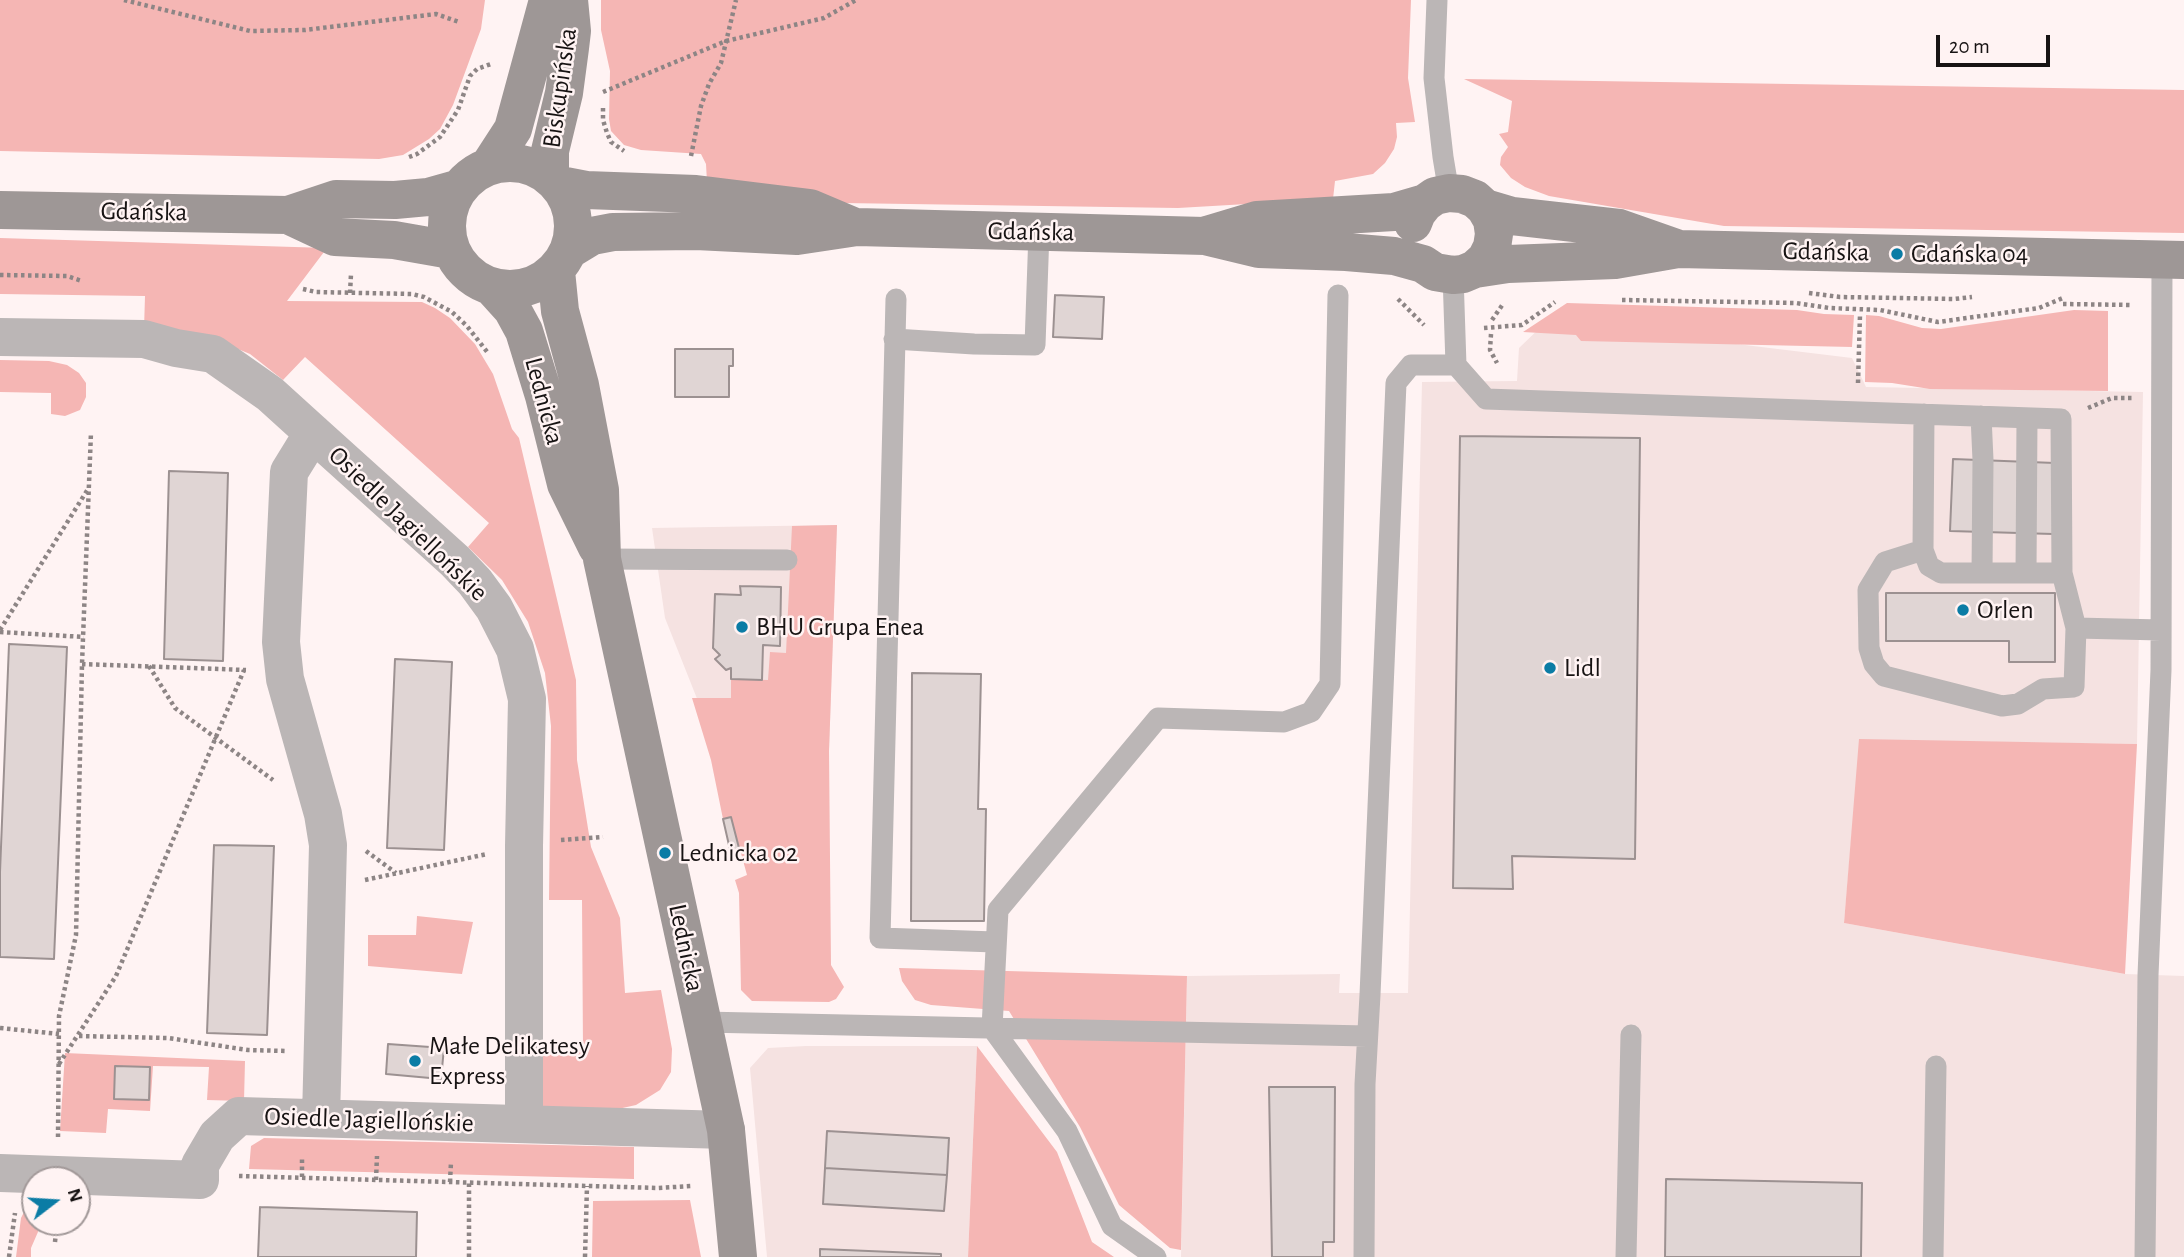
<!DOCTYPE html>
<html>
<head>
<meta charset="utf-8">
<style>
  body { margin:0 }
  #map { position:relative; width:2184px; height:1257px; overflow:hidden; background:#fff3f3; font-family:"Alegreya Sans",sans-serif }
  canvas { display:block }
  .north { position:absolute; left:21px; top:1166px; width:70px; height:70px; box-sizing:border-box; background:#fff3f3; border:2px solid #a29999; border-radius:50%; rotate:73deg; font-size:19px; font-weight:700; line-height:28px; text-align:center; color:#171313 }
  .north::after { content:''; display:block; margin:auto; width:24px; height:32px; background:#0b7ca5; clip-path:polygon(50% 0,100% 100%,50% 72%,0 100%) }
  .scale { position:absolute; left:1936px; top:35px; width:114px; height:32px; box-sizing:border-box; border:4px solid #171313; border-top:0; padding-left:9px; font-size:21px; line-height:24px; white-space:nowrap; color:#171313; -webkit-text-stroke:5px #fff3f3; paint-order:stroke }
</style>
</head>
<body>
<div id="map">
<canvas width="2184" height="1257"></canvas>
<div class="north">N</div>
<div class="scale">20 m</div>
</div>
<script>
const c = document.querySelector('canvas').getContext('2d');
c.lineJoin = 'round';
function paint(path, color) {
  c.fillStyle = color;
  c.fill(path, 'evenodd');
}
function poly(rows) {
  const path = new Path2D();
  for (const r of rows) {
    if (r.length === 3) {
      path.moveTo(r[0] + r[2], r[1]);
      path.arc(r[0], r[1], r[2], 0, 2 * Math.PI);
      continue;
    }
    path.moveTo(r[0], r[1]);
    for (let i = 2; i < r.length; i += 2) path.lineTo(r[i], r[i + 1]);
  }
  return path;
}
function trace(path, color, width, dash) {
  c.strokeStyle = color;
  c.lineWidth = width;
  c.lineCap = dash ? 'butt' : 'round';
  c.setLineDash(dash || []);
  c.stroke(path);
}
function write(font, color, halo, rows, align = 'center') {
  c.font = font + ' "Alegreya Sans",sans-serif';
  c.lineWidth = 5;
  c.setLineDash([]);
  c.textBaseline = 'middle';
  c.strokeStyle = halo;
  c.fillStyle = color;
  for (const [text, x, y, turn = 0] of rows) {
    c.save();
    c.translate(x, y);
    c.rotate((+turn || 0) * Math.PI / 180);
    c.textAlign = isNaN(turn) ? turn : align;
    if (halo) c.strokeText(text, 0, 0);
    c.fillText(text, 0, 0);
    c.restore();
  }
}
paint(poly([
  [1547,321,1852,358,1866,387,2143,392,2137,744,1860,740,1844,923,2125,974,2184,976,2184,1257,1181,1257,1187,976,1340,974,1339,993,1408,993,1422,382,1517,381,1519,348],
  [837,525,829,751,719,754,665,618,652,528],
  [806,1046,977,1046,968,1257,767,1257,750,1068,768,1048]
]), '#f5e2e1');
paint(poly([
  [0,0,485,0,481,29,453,105,440,129,429,139,403,155,379,159,0,151],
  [601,0,1411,0,1408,78,1415,122,1396,123,1397,137,1394,149,1385,163,1373,174,1335,181,1333,199,1178,208,842,203,707,182,706,164,701,154,641,150,624,145,611,131,609,119,610,71,601,30],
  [1464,79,2184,90,2184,233,1724,226,1549,196,1525,187,1511,178,1500,165,1501,157,1508,147,1499,134,1508,132,1512,101],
  [0,238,327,248,287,301,422,302,435,308,450,318,475,344,493,374,512,429,519,438,576,680,577,760,591,847,620,918,625,993,661,990,672,1049,671,1072,660,1090,636,1105,618,1109,539,1109,538,1052,583,1051,582,900,549,900,551,726,545,673,528,622,502,580,468,547,489,523,305,357,283,380,250,354,221,342,144,329,145,296,0,294],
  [1567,303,1797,310,1824,314,1854,315,1852,347,1581,341,1576,335,1523,332],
  [2074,310,2108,311,2108,391,1930,389,1892,383,1865,382,1866,315,1879,316,1922,328,1941,329],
  [0,360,49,361,67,365,79,373,86,383,86,397,80,410,65,416,51,414,51,393,0,392],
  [837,525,829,751,831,965,844,987,836,999,829,1002,752,1001,741,990,739,893,735,880,747,875,731,817,723,819,711,760,692,698,731,698,731,679,768,680,770,652,786,653,792,526],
  [1859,739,2137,744,2125,974,1844,923],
  [417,916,473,922,462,974,368,966,368,935,416,935],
  [899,968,1187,976,1181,1250,1170,1248,1119,1205,1080,1127,1009,1011,931,1005,915,1000,902,981],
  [977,1046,1057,1152,1092,1242,1114,1257,968,1257],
  [65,1053,245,1061,244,1101,207,1100,209,1067,153,1066,150,1111,108,1109,106,1133,60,1131],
  [264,1138,634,1147,634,1179,249,1169,251,1146],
  [690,1200,701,1257,592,1257,593,1201],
  [35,1202,35,1222,45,1222,46,1225,41,1225,31,1248,31,1257,16,1257,21,1218,27,1206]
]), '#f5b6b4');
const building = poly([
  [1055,295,1104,297,1102,339,1053,337,1055,295],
  [675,349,733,349,733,366,729,366,729,397,675,397,675,349],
  [1460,436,1640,438,1635,859,1512,856,1513,889,1453,888,1460,436],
  [1953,459,2055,463,2053,534,1950,531,1953,459],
  [169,471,228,473,223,661,164,659,169,471],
  [740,586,781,587,780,646,763,645,762,680,731,679,731,668,726,670,715,659,720,655,713,648,715,594,741,595,740,586],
  [1886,593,2055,593,2055,662,2009,662,2009,641,1886,641,1886,593],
  [9,644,67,647,54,959,0,957,0,872,9,644],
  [395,659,452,662,444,850,387,848,395,659],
  [912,673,981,674,978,809,986,809,984,921,911,921,912,673],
  [731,817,740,852,731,854,723,819,731,817],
  [214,845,274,846,267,1035,207,1033,214,845],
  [388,1044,444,1048,441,1079,386,1074,388,1044],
  [115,1066,150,1067,149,1100,114,1099,115,1066],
  [1269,1087,1335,1087,1334,1242,1323,1242,1323,1257,1272,1257,1269,1087],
  [827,1131,949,1138,947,1175,825,1168,827,1131],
  [825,1168,947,1175,944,1211,823,1204,825,1168],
  [1666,1179,1862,1183,1861,1257,1665,1257,1666,1179],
  [260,1207,417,1212,416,1257,258,1257,260,1207],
  [820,1249,941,1254,941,1257,820,1257,820,1249]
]);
paint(building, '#e0d5d4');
trace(building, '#9c9191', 2);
trace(poly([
  [124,0,250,31,305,30,436,14,459,22],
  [603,92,726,41,824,18,856,0],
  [603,108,603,120,607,133,611,142,624,151],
  [691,156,701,106,709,84,721,63,736,0],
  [409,157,417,154,440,137,458,110,470,76,477,69,491,64],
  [0,275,67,276,82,281],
  [303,289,316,292,412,294,424,297,452,312,467,326,488,353],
  [350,293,351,274],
  [1809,293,1840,297,1954,299,1972,297],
  [1398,299,1424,325],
  [1622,300,1796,303,1829,308,1880,310,1938,322,2039,308,2063,298],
  [2063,304,2132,305],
  [1492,320,1503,304],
  [1484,328,1522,325,1555,302],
  [1491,334,1490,350,1497,363],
  [1858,383,1860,315],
  [2088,408,2112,398,2133,398],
  [0,630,88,489],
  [0,632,84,637],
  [82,664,246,670],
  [149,666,175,708,273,780],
  [561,840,603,837],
  [366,851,396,873],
  [365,880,487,854],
  [0,1028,59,1034],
  [79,1036,168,1038,248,1050,286,1051],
  [59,1064,116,976,244,670],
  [58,1137,59,1016,76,935,82,664,91,432],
  [239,1176,658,1188,691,1186],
  [302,1177,302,1157],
  [376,1180,377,1156],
  [450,1182,451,1162],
  [55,1242,57,1222],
  [9,1257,15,1213],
  [469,1257,469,1182],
  [585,1257,587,1186]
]), '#8d8585', 4.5, [3.5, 3.5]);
trace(poly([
  [1437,0,1434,78,1443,157,1449,193],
  [1453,275,1456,365,1486,399,2061,419,2062,573,2076,628,2161,630],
  [896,299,880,938,995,942],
  [894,339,974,344,1035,345,1039,232],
  [1924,414,1923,550,1885,562,1868,590,1869,648,1874,664,1884,676,2002,706,2018,704,2043,689,2074,687,2076,628],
  [1981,416,1983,460,1982,573],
  [1923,550,1929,566,1941,573,2062,573],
  [602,559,787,560],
  [2026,573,2027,418],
  [703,1022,1367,1036],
  [1156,1257,1112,1226,1067,1131,992,1028,998,910,1158,718,1284,722,1311,712,1330,684,1338,295],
  [1364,1257,1365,1084,1370,995,1396,383,1411,365,1456,365],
  [1626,1257,1631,1035],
  [1933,1257,1936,1066],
  [2145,1257,2148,975,2161,670,2162,259]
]), '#bbb6b6', 21);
trace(poly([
  [0,337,144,339,176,348,213,354,270,394,313,433,455,561,475,582,494,608,515,649,527,699,524,846,524,1124],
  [313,433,289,472,281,642,285,679,323,814,328,845,321,1118],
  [0,1173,200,1180,200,1165,217,1136,239,1116,726,1130]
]), '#bbb6b6', 38);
trace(poly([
  [510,226,63],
  [489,166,513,129,548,0],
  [550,177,550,151,564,93,570,48,572,31,569,0],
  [560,185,586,190,696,194,810,208,855,227],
  [1485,208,1512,216,1619,228,1676,248],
  [0,210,288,215,336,199,395,200,428,197,460,188],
  [288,215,335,237,394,240,451,250],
  [1413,223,1417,213,1425,203,1435,196,1449,193,1462,194,1475,199,1485,208,1492,220,1494,234,1492,247,1486,259,1475,269],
  [1207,235,1257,220,1394,212,1425,203],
  [569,250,592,236,613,232,696,231,797,236,857,227,1205,236,1259,249,1346,252,1394,256,1423,264,1435,272,1453,275,1463,274,1475,269,1508,264,1615,260,1678,249,2184,260],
  [556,271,560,311,580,385,600,490,602,559,726,1130,738,1257],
  [493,288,512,309,524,331,544,396,566,484,597,547]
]), '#9e9796', 38);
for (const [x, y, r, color] of [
  [1897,254,7,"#0b7ca5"],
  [1963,610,7,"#0b7ca5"],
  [742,627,7,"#0b7ca5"],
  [1550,668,7,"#0b7ca5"],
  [665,853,7,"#0b7ca5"],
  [415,1061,7,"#0b7ca5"]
]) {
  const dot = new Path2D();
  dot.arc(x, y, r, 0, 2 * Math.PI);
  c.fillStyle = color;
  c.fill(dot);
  trace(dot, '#fff3f3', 2.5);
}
write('26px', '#171313', '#fff3f3', [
  ["Biskupińska",560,88,-82],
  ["Gdańska",144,212,1],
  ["Gdańska",1031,232,1],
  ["Gdańska",1826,252,1],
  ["Lednicka",544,401,75],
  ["Osiedle Jagiellońskie",408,524,44],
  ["Lednicka",686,948,78],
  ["Osiedle Jagiellońskie",369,1120,2]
]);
write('26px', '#171313', '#fff3f3', [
  ["Gdańska 04",1911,254],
  ["Orlen",1977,610],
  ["BHU Grupa Enea",756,627],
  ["Lidl",1564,668],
  ["Lednicka 02",679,853],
  ["Małe Delikatesy",429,1046],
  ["Express",429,1076]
], 'left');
</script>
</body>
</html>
